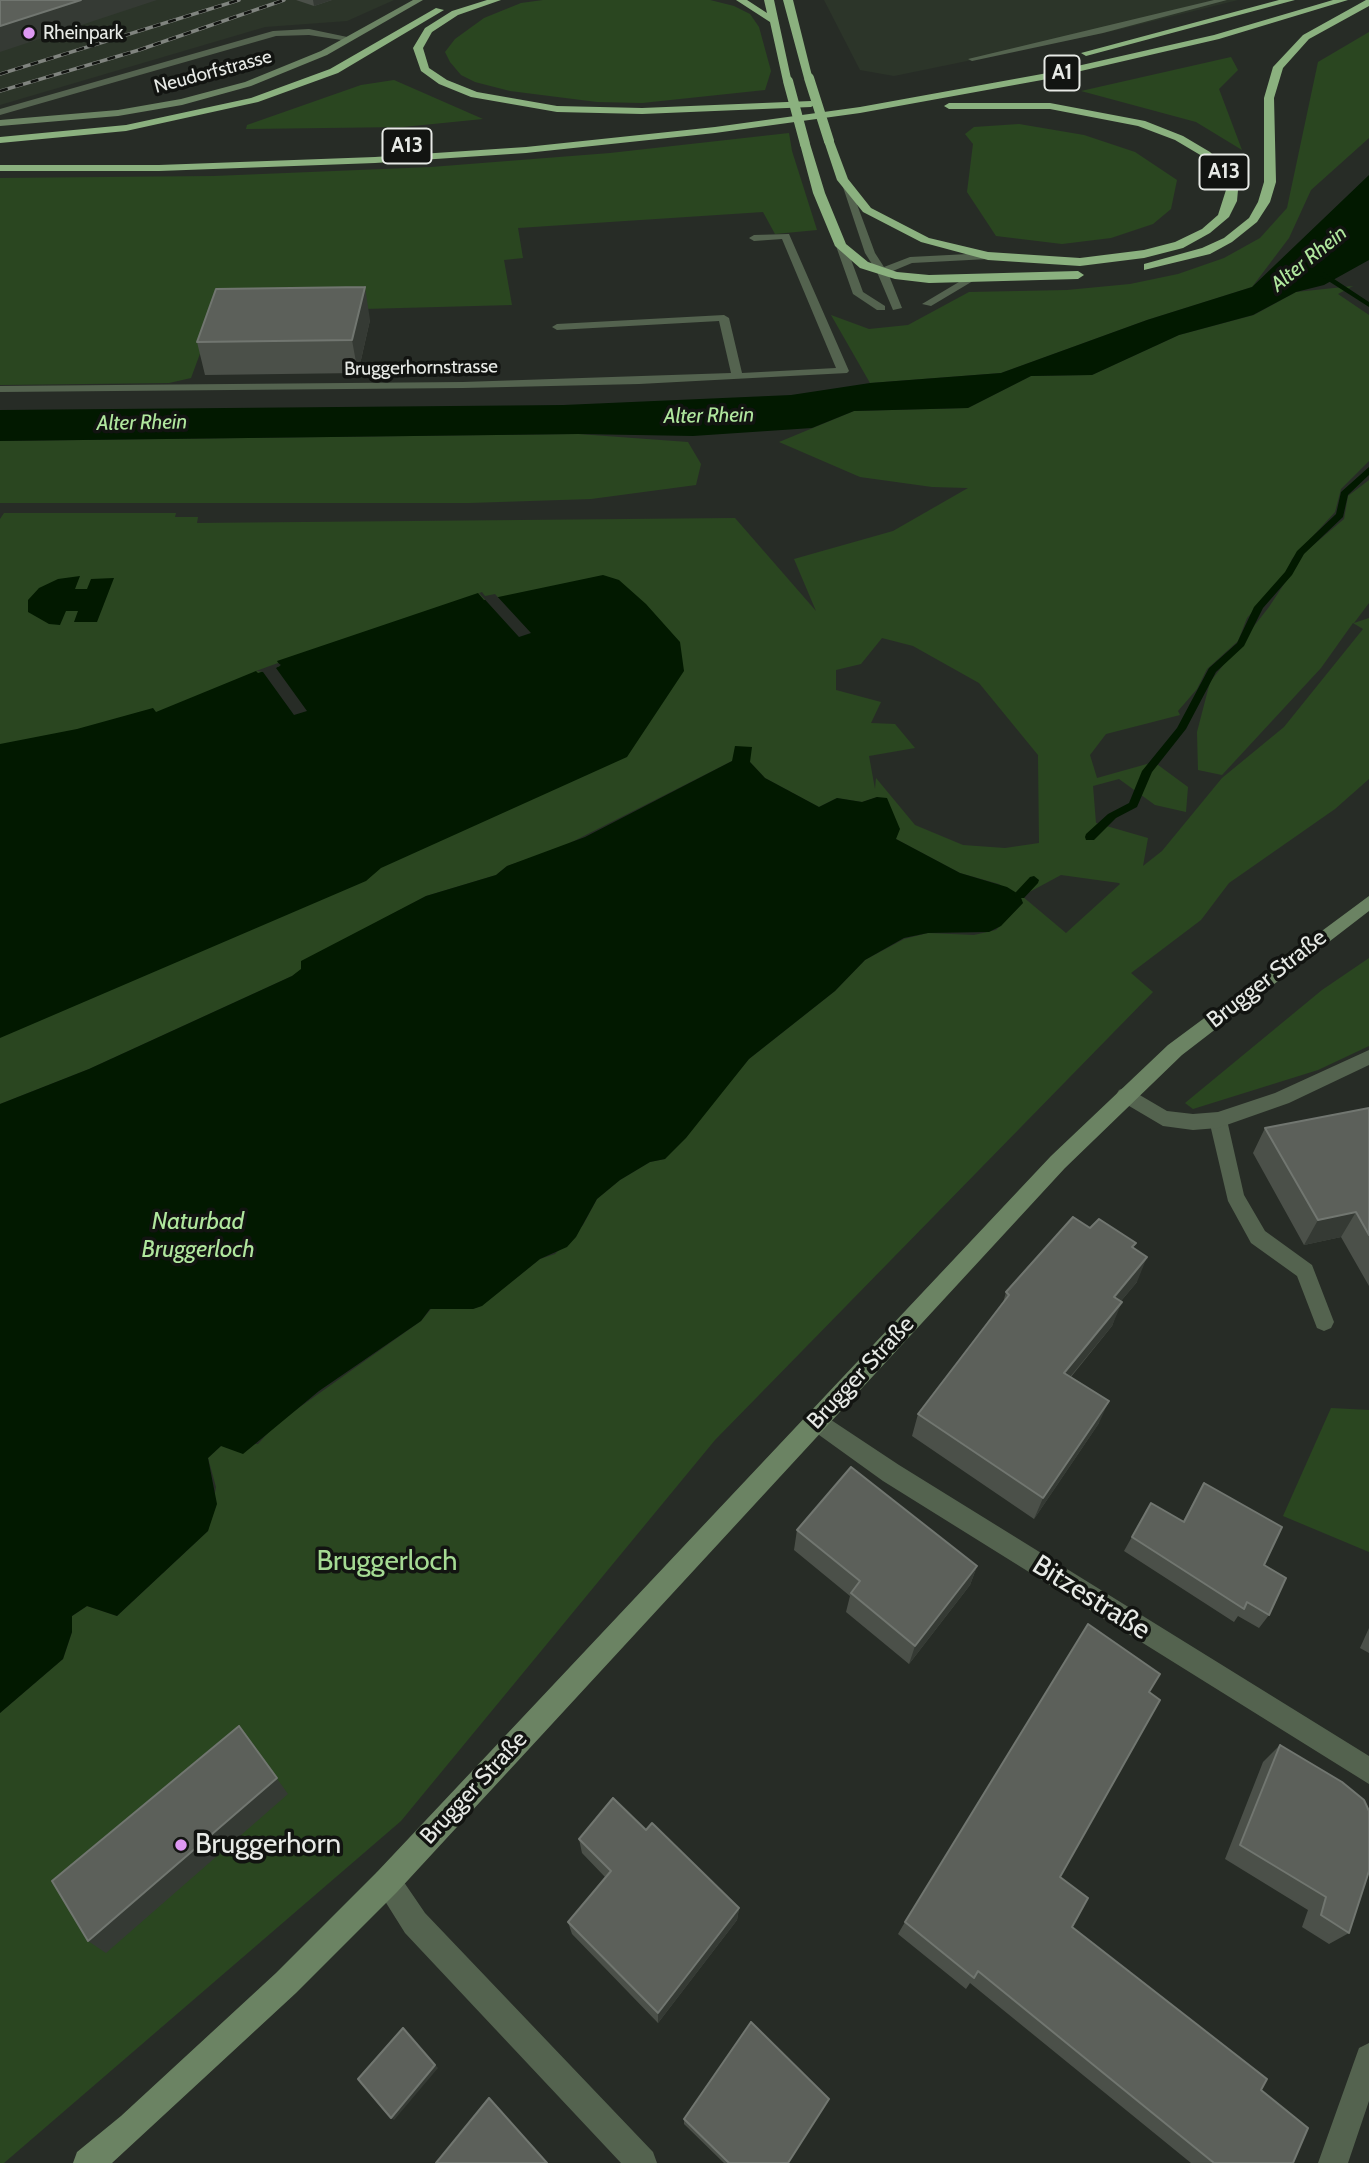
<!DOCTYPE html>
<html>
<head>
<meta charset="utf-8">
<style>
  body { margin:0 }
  canvas { display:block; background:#272c26 }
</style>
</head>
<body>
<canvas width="1369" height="2163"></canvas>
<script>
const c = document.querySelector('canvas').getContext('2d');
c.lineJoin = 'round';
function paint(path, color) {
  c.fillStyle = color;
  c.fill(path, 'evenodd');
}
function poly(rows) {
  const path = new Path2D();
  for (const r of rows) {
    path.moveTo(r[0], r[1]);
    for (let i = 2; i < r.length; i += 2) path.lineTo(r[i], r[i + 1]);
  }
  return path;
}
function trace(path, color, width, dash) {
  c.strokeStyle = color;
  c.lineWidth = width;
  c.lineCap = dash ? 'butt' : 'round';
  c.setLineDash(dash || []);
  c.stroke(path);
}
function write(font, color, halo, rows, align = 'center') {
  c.font = font + ' Cabin,sans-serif';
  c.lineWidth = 7;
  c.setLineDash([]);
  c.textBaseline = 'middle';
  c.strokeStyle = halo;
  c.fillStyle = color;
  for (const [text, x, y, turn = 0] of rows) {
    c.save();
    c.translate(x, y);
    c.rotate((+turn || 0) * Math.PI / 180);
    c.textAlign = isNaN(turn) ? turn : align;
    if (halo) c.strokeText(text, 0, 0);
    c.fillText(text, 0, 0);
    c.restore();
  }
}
paint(poly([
  [0,0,394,0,347,21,265,27,0,105],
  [824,0,1238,0,1113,31,894,76,860,70]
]), '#2c3529');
paint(poly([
  [543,0,710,0,734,6,750,14,759,27,771,71,765,90,642,103,597,102,510,91,475,82,461,75,450,62,445,52,455,39,484,18,521,3],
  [1369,32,1369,138,1311,190,1289,238,1252,287,1147,320,1001,373,870,383,831,315,869,329,908,325,969,292,1067,290,1130,284,1178,274,1224,258,1260,238,1287,208,1318,62],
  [1231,57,1238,70,1219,89,1242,150,1196,122,1081,91],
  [394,80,483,119,403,127,246,129,247,125,361,85],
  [1019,124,1084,135,1135,152,1177,180,1171,209,1153,224,1111,238,1062,244,996,236,967,192,973,144,965,134,974,127],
  [789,133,792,151,817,230,775,234,763,212,518,228,523,258,504,260,512,305,215,313,191,378,169,383,0,385,0,178,214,176,431,167,610,153],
  [1353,286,1338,294,1369,315,1369,461,1341,489,1335,512,1292,559,1285,575,1247,618,1238,641,1207,669,1197,689,1178,711,1180,715,1106,734,1090,755,1097,778,1154,762,1188,787,1186,812,1155,805,1119,779,1093,786,1096,823,1148,838,1143,866,1162,851,1222,778,1284,727,1363,629,1353,623,1321,668,1222,775,1198,770,1197,732,1210,682,1269,607,1305,552,1344,519,1348,496,1369,480,1369,603,1354,623,1369,618,1369,779,1335,809,1229,883,1201,920,1131,973,1153,992,715,1440,401,1821,4,2163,0,2163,0,1713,63,1659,72,1632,72,1616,87,1606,117,1616,208,1531,216,1487,208,1458,222,1445,258,1444,276,1424,421,1321,431,1309,473,1309,481,1306,540,1259,555,1254,583,1225,597,1199,620,1180,650,1162,665,1159,749,1059,835,991,865,960,904,939,928,933,974,935,996,930,1023,903,999,884,960,873,896,839,877,797,862,802,837,798,819,807,765,778,750,762,732,761,558,849,507,866,496,875,426,896,381,920,292,976,89,1069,0,1104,0,519,4,513,176,513,175,517,198,517,197,523,735,518,816,611,794,559,893,531,968,488,932,487,860,477,779,442,854,411,968,408,1031,376,1092,375,1179,335,1254,315,1296,292],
  [882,638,913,646,979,683,1038,755,1039,843,1005,848,963,845,915,825,876,778,875,789,869,756,915,748,895,724,871,723,881,702,836,690,836,670,861,664],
  [1061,875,1119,883,1120,884,1066,933,1022,896],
  [578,434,688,442,701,464,696,485,591,499,469,503,0,503,0,441],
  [1369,958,1369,1046,1318,1070,1193,1109,1185,1103,1322,990],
  [1331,1408,1369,1410,1369,1552,1283,1516]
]), '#2a4620');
paint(poly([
  [1369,175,1369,260,1324,285,1296,292,1253,315,1179,335,1092,375,1031,376,968,408,854,411,812,428,693,436,578,434,0,441,0,410,563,405,791,395,870,383,1001,373,1147,320,1252,287],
  [603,575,619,580,646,604,680,642,684,671,627,757,381,868,366,881,0,1038,0,744,77,729,153,708,156,712,256,671,258,673,280,666,277,661,478,593,484,600],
  [80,576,75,589,87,589,91,579,114,578,97,622,74,622,78,611,66,611,60,625,49,624,28,612,28,600,39,588,58,579],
  [735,746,752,747,750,762,765,778,819,807,837,798,862,802,877,797,887,798,900,829,896,839,960,873,1007,887,1020,895,1023,903,1001,926,989,932,928,933,904,938,865,960,835,991,749,1059,686,1138,665,1159,650,1162,620,1180,597,1199,576,1237,567,1247,540,1259,482,1306,473,1309,430,1309,421,1321,319,1391,243,1454,221,1446,208,1458,217,1504,208,1531,117,1616,87,1606,72,1616,72,1632,63,1659,0,1713,0,1104,89,1069,292,976,301,969,301,961,426,896,496,875,507,866,585,837,732,761]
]), '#021900');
paint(poly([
  [482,592,485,596,495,594,531,633,519,637,479,593],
  [278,663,281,665,276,668,307,711,294,715,263,672,256,671]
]), '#272c26');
paint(poly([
  [1322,271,1369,302,1369,307,1319,275,1319,271,1322,271],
  [1369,467,1369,475,1348,495,1343,517,1304,554,1292,575,1263,608,1244,646,1216,672,1186,729,1152,772,1137,807,1116,818,1094,840,1086,840,1085,837,1086,834,1108,814,1129,803,1142,771,1177,728,1209,668,1237,643,1254,607,1285,572,1297,551,1336,514,1341,492,1369,467],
  [1034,876,1039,880,1038,883,1024,898,1016,898,1014,895,1016,892,1030,877,1034,876]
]), '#021900');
paint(poly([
  [1214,0,1227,0,1103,33,972,61,968,59,1214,0],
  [840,178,848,180,875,253,884,267,910,257,988,253,993,256,988,259,912,263,888,273,902,308,893,310,877,272,865,253,840,178],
  [789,234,849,371,847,373,639,384,463,388,0,392,0,386,463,382,731,373,719,321,557,330,552,327,557,324,724,315,729,318,742,373,836,368,782,239,754,241,749,238,754,235,789,234],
  [841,243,846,246,863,292,885,306,885,310,877,310,853,294,836,246,841,243],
  [969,276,978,278,931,306,922,304,969,276],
  [1218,1113,1224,1115,1227,1120,1244,1195,1265,1231,1312,1265,1334,1322,1331,1328,1324,1331,1317,1328,1297,1276,1251,1243,1228,1201,1209,1120,1212,1115,1218,1113]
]), '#54634f');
paint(poly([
  [309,29,352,38,348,41,309,35,276,36,0,115,0,109,273,31,309,29],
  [1369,1050,1369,1065,1289,1103,1218,1128,1193,1130,1163,1126,1119,1100,1116,1095,1119,1090,1126,1087,1167,1111,1193,1114,1218,1112,1275,1093,1369,1050],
  [816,1410,899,1465,1369,1756,1369,1784,883,1481,808,1427,805,1420,808,1413,816,1410],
  [387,1868,397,1872,425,1913,653,2152,657,2163,621,2163,405,1933,373,1882,377,1872,387,1868],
  [1369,2043,1369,2101,1348,2163,1318,2163,1359,2048,1369,2043]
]), '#54634f');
paint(poly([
  [413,0,423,0,327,55,251,86,182,105,118,116,0,126,0,120,118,110,181,99,245,82,321,51,413,0],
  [1369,896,1369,911,1182,1055,1065,1168,397,1892,296,1993,112,2163,73,2163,77,2152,121,2116,276,1973,377,1872,1051,1156,1168,1045,1369,896]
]), '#6b8363');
paint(poly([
  [487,0,501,0,458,15,432,32,423,48,429,68,447,80,477,92,557,106,642,108,811,101,816,104,811,107,642,114,557,112,471,97,439,84,421,71,413,48,425,28,452,11,487,0],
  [736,0,747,0,767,13,764,0,774,0,792,83,783,81,770,22,736,0],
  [783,0,793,0,813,80,804,78,783,0],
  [1279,0,1295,0,1086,56,1081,53,1279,0],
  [1333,0,1348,0,1219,39,1042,80,860,113,715,133,526,153,375,163,159,171,0,171,0,165,159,165,375,157,526,147,715,127,860,107,1042,74,1214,35,1333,0],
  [1366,0,1369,0,1369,6,1309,39,1283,68,1274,98,1276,182,1270,202,1257,222,1232,242,1210,254,1144,270,1144,264,1202,248,1224,238,1249,218,1258,202,1264,182,1264,98,1273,67,1303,35,1366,0],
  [436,8,444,10,338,73,258,102,126,131,0,143,0,137,126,125,251,98,330,69,436,8],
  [1050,103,1145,121,1183,136,1210,152,1230,172,1238,190,1237,201,1229,217,1210,233,1183,248,1144,258,1080,266,988,260,921,242,863,212,837,180,824,141,833,139,848,179,871,208,929,238,988,252,1080,258,1144,250,1175,242,1202,229,1218,215,1226,190,1221,175,1202,156,1175,140,1138,126,1050,109,949,109,944,106,949,103,1050,103],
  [805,141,810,144,825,193,846,244,868,262,897,272,929,275,1078,271,1084,275,1078,279,929,283,895,279,860,268,835,246,813,193,800,144,805,141]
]), '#8bb17f');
const rail = poly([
  [0,74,239,0],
  [0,91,139,50,284,0]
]);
trace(rail, '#80847f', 3.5);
trace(rail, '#121411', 2.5, [8]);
trace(poly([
  [809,78,829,141],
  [788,81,805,144]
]), '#8bb17f', 10);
paint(poly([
  [296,0,332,0,314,6],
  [370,320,358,373,205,375,197,342],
  [1369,1108,1369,1286,1341,1237,1304,1245,1253,1153,1265,1128],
  [1090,1228,1134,1249,1137,1282,1121,1301,1112,1326,1071,1377,1099,1423,1034,1519,912,1436,918,1414,1003,1303,1006,1292],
  [1204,1483,1264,1565,1269,1615,1259,1628,1238,1616,1234,1622,1124,1551,1151,1503,1183,1521],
  [797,1530,977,1566,970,1585,909,1664,846,1612,850,1596,794,1550],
  [1369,1628,1369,1653,1360,1648],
  [1149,1692,1060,1877,1072,1927,1261,2090,1293,2163,1191,2163,970,1983,966,1989,898,1934,905,1922],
  [1280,1745,1349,1933,1329,1944,1302,1927,1308,1910,1225,1859,1263,1762],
  [646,1830,739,1908,737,1920,658,2023,572,1934,568,1922,605,1877,582,1853,579,1839],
  [684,2119,788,2163,724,2163,684,2124]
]), '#4b5049');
paint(poly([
  [81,0,157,0,0,52,0,26],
  [313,0,332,0,314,6],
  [365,287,370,320,358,373,352,340],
  [1356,1212,1341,1237,1304,1245,1318,1220],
  [1147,1257,1137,1282,1104,1321,1114,1297],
  [1122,1302,1112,1326,1055,1395,1064,1373],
  [1109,1401,1099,1423,1034,1519,1043,1498],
  [977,1566,970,1585,909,1664,915,1646],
  [239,1726,288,1794,106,1953,88,1941],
  [739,1908,737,1920,658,2023,658,2013],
  [403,2028,438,2068,394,2120,391,2118]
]), '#353a34');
const building = poly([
  [0,0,81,0,0,26,0,0],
  [365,287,352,340,197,342,216,289,365,287],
  [1369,1108,1369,1235,1356,1212,1318,1220,1265,1128,1369,1108],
  [1073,1217,1090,1228,1099,1219,1136,1243,1132,1247,1147,1257,1114,1297,1122,1302,1064,1373,1109,1401,1043,1498,918,1414,1009,1295,1006,1292,1073,1217],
  [851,1467,977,1566,915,1646,851,1593,860,1581,797,1530,851,1467],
  [1204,1483,1282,1527,1264,1565,1286,1578,1269,1615,1247,1602,1244,1609,1132,1537,1151,1503,1184,1522,1204,1483],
  [1088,1624,1160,1674,1149,1692,1160,1700,1060,1877,1088,1898,1072,1927,1267,2079,1261,2090,1308,2128,1293,2163,1214,2163,978,1971,974,1978,905,1922,1088,1624],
  [239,1726,277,1778,88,1941,52,1881,239,1726],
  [1280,1745,1342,1782,1364,1800,1369,1811,1369,1871,1349,1933,1321,1915,1326,1897,1240,1845,1280,1745],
  [613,1798,646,1830,652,1823,739,1908,658,2013,568,1922,611,1871,579,1839,613,1798],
  [751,2022,829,2099,788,2163,729,2163,684,2119,751,2022],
  [403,2028,435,2065,391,2118,358,2079,403,2028],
  [489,2098,547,2163,436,2163,489,2098]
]);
paint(building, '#5c605a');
trace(building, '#717670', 2);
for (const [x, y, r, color] of [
  [29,33,7,"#de98f3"],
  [181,1845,7,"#de98f3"]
]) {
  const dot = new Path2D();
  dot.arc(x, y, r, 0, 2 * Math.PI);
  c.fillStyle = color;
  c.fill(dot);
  trace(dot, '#121411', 2.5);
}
write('19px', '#e7eae6', '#121411', [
  ["Rheinpark",43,33]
], 'left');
write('19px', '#e7eae6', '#121411', [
  ["Neudorfstrasse",213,72,-15],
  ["Bruggerhornstrasse",421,368,-1]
]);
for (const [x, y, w] of [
  [1062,73,35],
  [407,146,49],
  [1224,172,49]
]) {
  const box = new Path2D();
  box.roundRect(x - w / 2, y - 17.5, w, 35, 5);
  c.fillStyle = '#121411';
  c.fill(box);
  trace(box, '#e7eae6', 2);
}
write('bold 21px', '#e7eae6', null, [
  ["A1",1062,73],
  ["A13",407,146],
  ["A13",1224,172]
]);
write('italic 21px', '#b0e79e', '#121411', [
  ["Alter Rhein",1309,259,-39],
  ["Alter Rhein",709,416,-1],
  ["Alter Rhein",142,423,-1]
]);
write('23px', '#e7eae6', '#121411', [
  ["Brugger Straße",1267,979,-38],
  ["Brugger Straße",861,1373,-47],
  ["Brugger Straße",474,1788,-47]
]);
write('italic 24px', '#b0e79e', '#121411', [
  ["Naturbad",198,1222],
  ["Bruggerloch",198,1250]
]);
write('28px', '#a5db93', '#121411', [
  ["Bruggerloch",387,1562]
]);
write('28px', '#e7eae6', '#121411', [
  ["Bitzestraße",1091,1598,32]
]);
write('28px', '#e7eae6', '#121411', [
  ["Bruggerhorn",195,1845]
], 'left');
</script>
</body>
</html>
